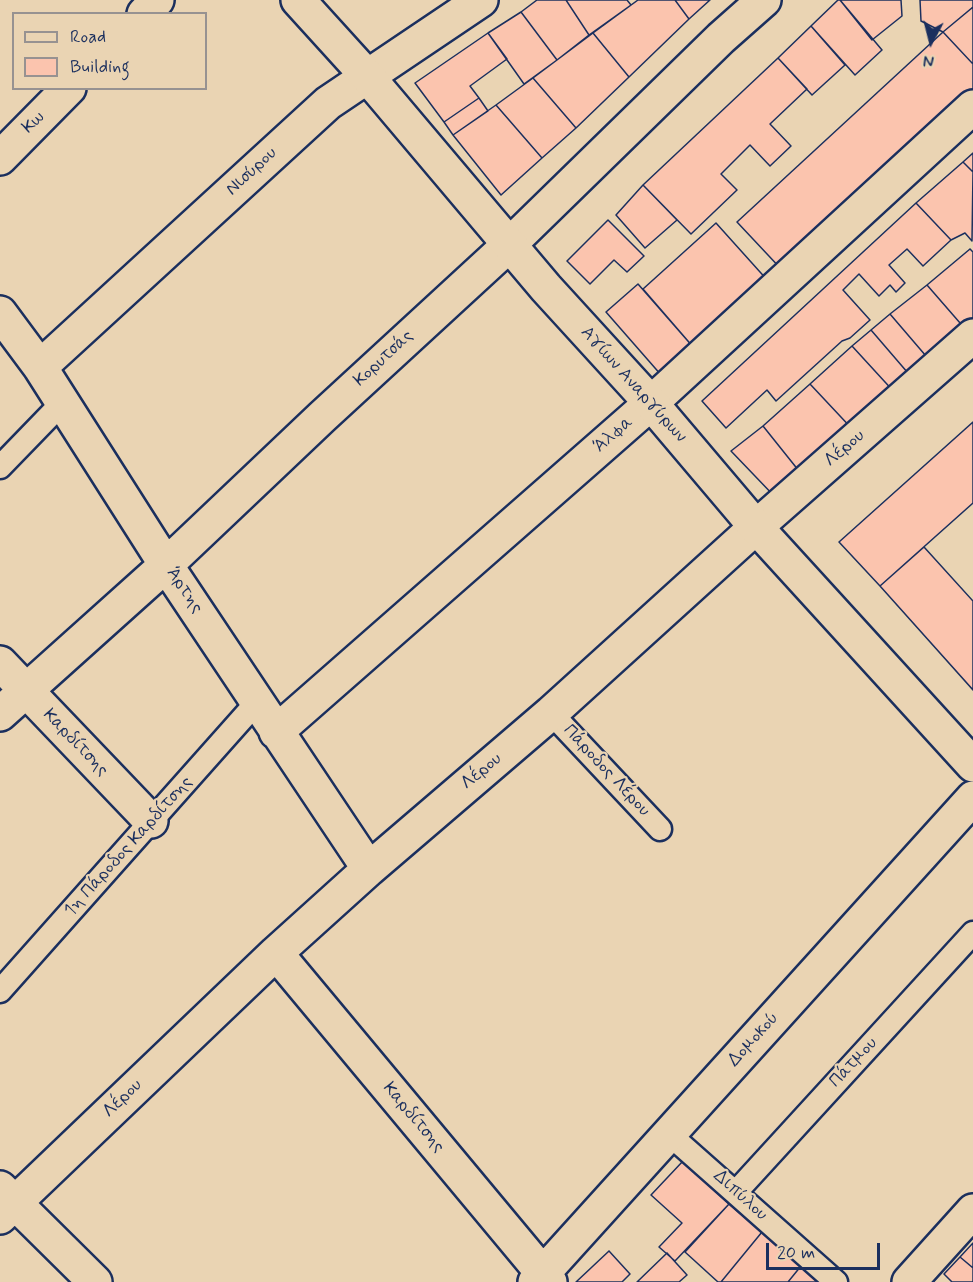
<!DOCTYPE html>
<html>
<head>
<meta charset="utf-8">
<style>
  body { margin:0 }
  #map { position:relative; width:973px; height:1282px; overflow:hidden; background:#ead4b3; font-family:Mynerve,sans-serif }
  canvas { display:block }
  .legend { position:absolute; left:12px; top:12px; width:195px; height:78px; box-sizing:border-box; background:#ead4b3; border:2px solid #979291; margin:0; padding:8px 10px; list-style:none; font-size:18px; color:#1b2f5e }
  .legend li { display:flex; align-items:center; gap:12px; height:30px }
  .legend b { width:30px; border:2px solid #979291 }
  .north { position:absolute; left:901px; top:12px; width:60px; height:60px; -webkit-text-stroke:4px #ead4b3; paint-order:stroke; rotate:187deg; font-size:16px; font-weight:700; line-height:24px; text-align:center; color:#1b2f5e }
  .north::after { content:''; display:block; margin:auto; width:21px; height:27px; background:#1b2f5e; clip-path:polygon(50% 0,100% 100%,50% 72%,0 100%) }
  .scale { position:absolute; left:766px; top:1243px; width:114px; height:27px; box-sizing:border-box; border:3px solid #1b2f5e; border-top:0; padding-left:8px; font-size:18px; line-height:21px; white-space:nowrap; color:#1b2f5e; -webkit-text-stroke:4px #ead4b3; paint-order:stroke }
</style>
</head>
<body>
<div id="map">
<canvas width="973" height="1282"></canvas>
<ul class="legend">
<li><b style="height:8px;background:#ead4b3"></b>Road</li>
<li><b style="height:16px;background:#fbc4ae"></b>Building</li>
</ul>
<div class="north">N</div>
<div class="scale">20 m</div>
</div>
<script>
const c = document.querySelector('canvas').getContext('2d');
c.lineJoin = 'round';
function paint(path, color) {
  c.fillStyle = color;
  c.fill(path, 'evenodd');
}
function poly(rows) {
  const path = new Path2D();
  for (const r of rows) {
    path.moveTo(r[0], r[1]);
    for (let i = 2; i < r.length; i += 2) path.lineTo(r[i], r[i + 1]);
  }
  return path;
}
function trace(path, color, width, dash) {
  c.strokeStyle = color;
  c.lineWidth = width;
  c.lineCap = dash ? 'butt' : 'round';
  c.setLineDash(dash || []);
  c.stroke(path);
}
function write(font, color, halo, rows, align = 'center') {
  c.font = font + ' Mynerve,sans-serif';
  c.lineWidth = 4.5;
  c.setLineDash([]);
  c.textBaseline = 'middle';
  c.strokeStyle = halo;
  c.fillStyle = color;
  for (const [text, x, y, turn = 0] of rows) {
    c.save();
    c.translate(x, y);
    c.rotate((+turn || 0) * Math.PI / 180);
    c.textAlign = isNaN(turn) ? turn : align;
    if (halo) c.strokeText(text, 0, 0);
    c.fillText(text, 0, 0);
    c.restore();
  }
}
const building = poly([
  [537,0,566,0,589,35,557,60,521,12,537,0],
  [566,0,627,0,631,5,589,35,566,0],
  [638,0,675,0,689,19,629,77,593,33,638,0],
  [675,0,710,0,689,19,675,0],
  [838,0,840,0,882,50,855,75,811,26,838,0],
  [840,0,901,0,902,16,872,40,840,0],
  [920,0,973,0,973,7,943,32,921,21,920,0],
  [973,7,973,64,943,32,973,7],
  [521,12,557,60,524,84,488,33,521,12],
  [811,26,845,65,812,95,778,58,811,26],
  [943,32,973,64,973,96,783,271,737,222,943,32],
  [488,33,507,59,470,86,479,98,444,122,415,83,488,33],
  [593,33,629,77,576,128,533,78,593,33],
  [778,58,807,89,770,124,791,146,770,166,750,145,721,174,737,190,691,234,643,185,778,58],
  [533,78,576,128,542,158,496,105,533,78],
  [479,98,488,111,453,135,444,122,479,98],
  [496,105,542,158,501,195,453,135,496,105],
  [973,153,973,172,963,162,973,153],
  [963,162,973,172,972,241,965,233,951,240,916,203,963,162],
  [643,185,677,220,645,248,616,215,643,185],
  [916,203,951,240,923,266,907,249,889,265,905,283,896,292,890,285,879,296,859,274,843,290,870,320,850,338,842,341,776,401,767,390,726,428,702,401,916,203],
  [608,220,644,256,627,272,614,260,590,284,567,261,608,220],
  [716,223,769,282,694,348,643,289,716,223],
  [970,249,973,252,973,326,967,331,927,285,970,249],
  [638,284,694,348,662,376,606,312,638,284],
  [927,285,967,331,932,363,890,314,927,285],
  [890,314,932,363,914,380,871,330,890,314],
  [871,330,914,380,896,394,852,346,871,330],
  [852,346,896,394,855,432,810,384,852,346],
  [810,384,855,432,803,476,763,426,810,384],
  [973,422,973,503,880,586,839,542,973,422],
  [763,426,803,476,777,499,731,451,763,426],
  [924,547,973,601,973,690,880,586,924,547],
  [683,1161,729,1204,675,1261,659,1247,682,1223,651,1195,683,1161],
  [729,1204,762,1232,721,1282,718,1282,685,1252,729,1204],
  [762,1232,801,1266,788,1282,721,1282,762,1232],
  [973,1243,973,1268,960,1257,973,1243],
  [609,1251,630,1274,622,1282,576,1282,609,1251],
  [667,1253,687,1275,679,1282,637,1282,667,1253],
  [960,1257,973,1268,973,1282,952,1282,944,1274,960,1257],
  [801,1266,818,1282,788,1282,801,1266]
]);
paint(building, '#fbc4ae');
trace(building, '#1b2f5e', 1.5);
const service = poly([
  [0,467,63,402],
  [551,713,660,829],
  [0,991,257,702],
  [669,1134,836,1282],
  [736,1192,973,933]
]);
const minor = poly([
  [144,14,157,0],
  [0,158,69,88],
  [0,313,40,367,166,565,369,869],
  [40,367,328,103,481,0],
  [0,663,151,821],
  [0,714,166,565,322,417,510,244,721,38,764,0],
  [276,732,651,403,973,107],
  [276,953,550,1282],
  [0,1188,95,1282],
  [0,1217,276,953,369,869,551,713,756,527,973,336],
  [535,1282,973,798],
  [909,1282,973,1211]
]);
const tertiary = poly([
  [298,0,367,76,546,288,651,403,756,527,973,765]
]);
trace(service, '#1b2f5e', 27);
trace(minor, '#1b2f5e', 38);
trace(tertiary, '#1b2f5e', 38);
trace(service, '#ead4b3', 22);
trace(minor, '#ead4b3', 33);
trace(tertiary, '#ead4b3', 33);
write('18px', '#1b2f5e', '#ead4b3', [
  ["Κω",34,123,-45],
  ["Νισύρου",252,172,-43],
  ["Κορυτσάς",384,359,-43],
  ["Αγίων Αναργύρων",633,385,48],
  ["Άλφα",614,435,-41],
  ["Λέρου",845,449,-41],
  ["Άρτης",184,591,56],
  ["Καρδίτσης",75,743,46],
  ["Πάροδος Λέρου",606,771,47],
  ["Λέρου",482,772,-40],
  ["1η Πάροδος Καρδίτσης",129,847,-48],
  ["Δομοκού",754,1040,-48],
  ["Πάτμου",854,1063,-47],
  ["Λέρου",123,1099,-44],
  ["Καρδίτσης",413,1118,50],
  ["Διπύλου",740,1196,42]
]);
</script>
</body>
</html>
